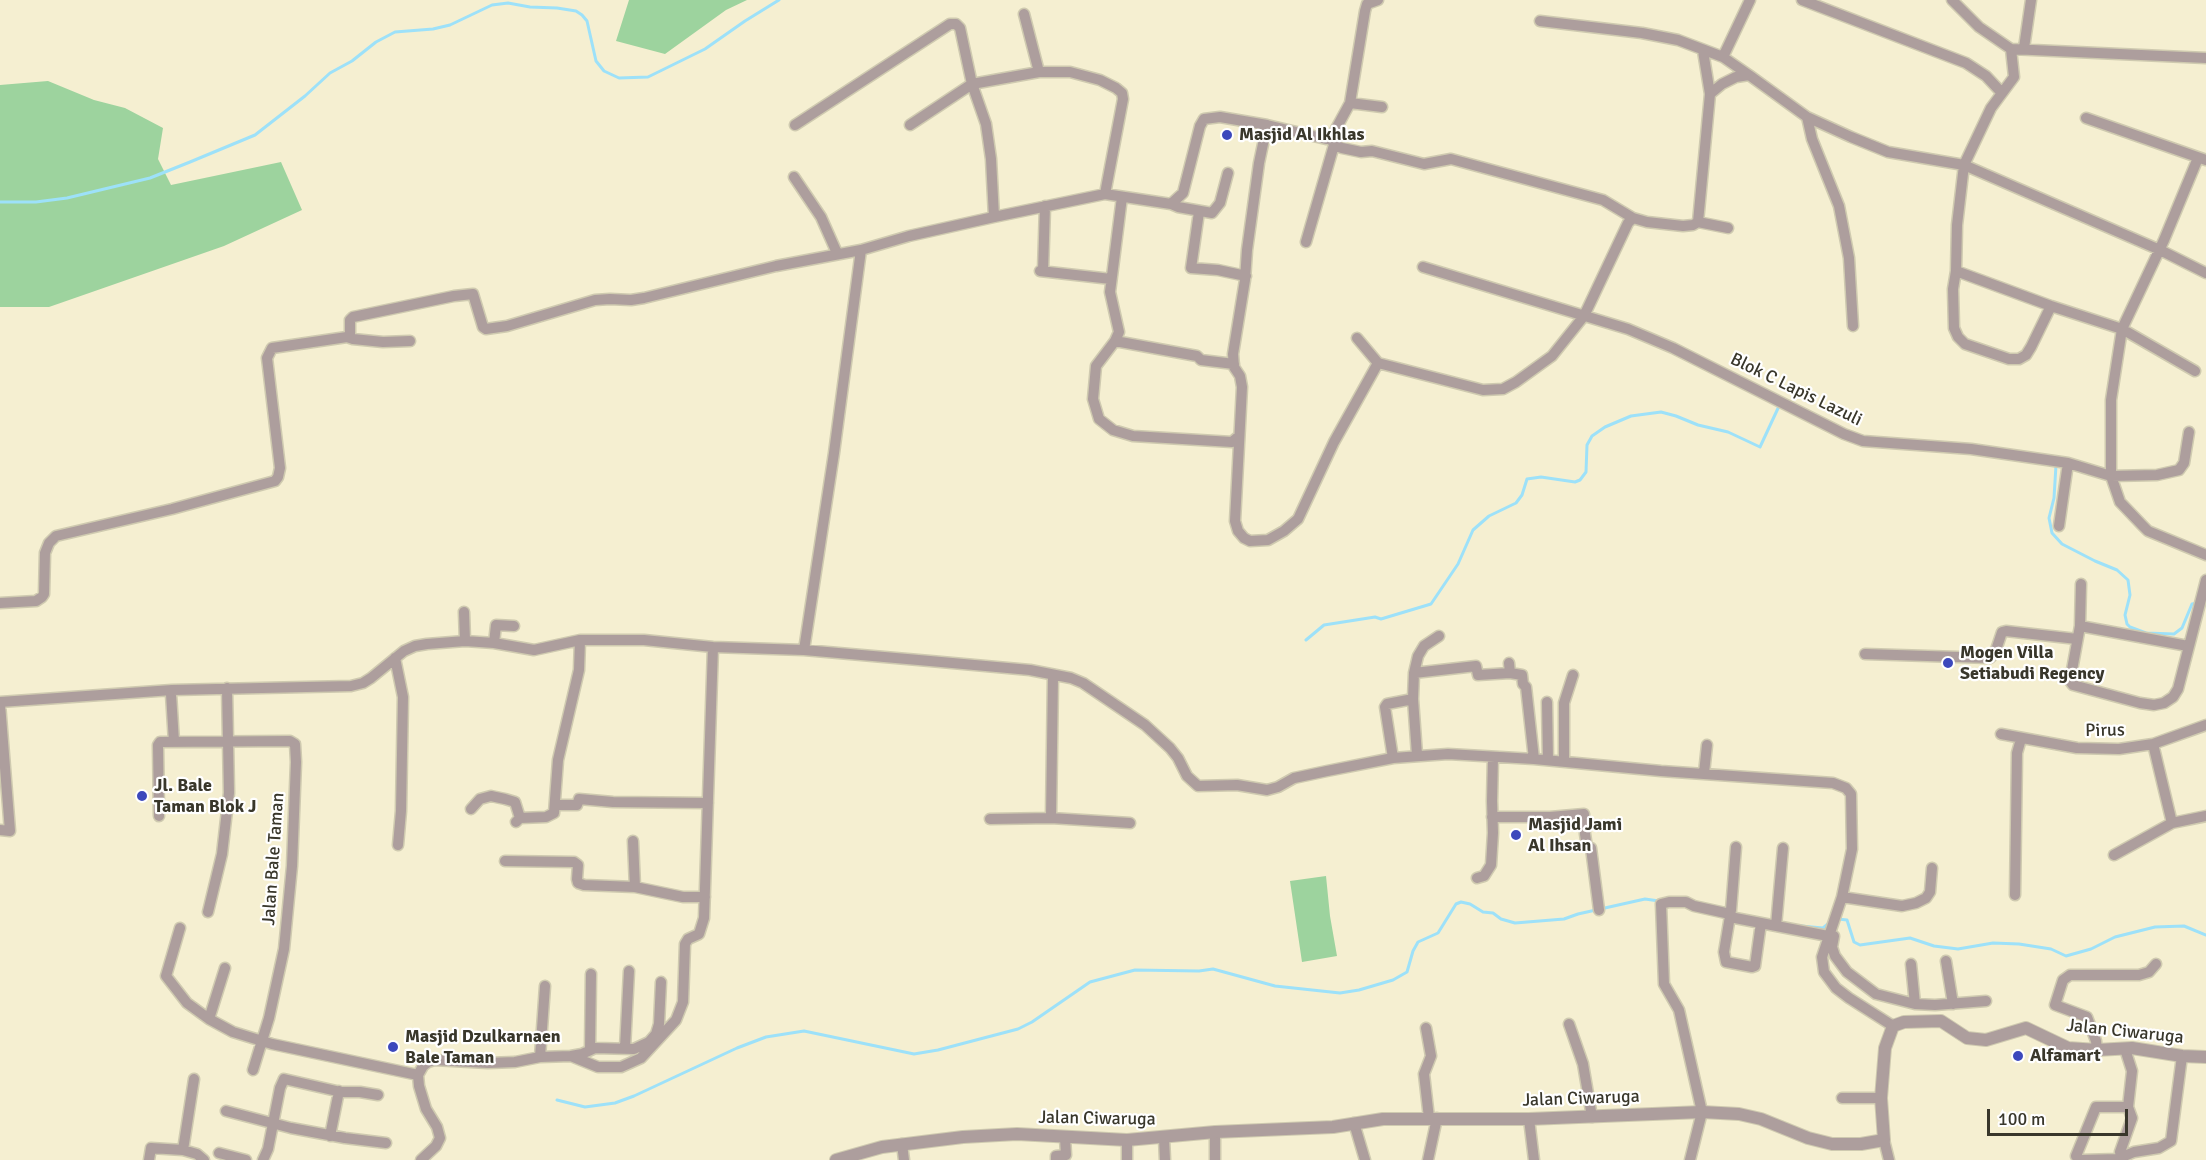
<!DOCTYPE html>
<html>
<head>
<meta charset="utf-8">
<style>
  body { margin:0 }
  #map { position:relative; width:2206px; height:1160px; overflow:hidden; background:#f5efd1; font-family:Signika,sans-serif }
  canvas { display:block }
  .scale { position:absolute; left:1987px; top:1109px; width:141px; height:27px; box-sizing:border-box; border:3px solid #39372b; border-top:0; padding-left:8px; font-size:18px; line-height:21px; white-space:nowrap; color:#39372b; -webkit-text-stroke:4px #fff; paint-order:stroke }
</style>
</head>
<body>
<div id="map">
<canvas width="2206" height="1160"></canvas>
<div class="scale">100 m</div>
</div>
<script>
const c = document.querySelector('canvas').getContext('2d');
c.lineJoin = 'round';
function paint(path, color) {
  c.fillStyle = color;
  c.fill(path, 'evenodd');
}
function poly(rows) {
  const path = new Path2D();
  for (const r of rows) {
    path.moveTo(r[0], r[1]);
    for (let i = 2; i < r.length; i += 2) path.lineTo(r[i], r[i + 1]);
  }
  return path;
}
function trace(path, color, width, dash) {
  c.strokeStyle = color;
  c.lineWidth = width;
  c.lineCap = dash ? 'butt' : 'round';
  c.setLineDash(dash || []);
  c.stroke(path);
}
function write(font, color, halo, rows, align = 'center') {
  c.font = font + ' Signika,sans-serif';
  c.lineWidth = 4.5;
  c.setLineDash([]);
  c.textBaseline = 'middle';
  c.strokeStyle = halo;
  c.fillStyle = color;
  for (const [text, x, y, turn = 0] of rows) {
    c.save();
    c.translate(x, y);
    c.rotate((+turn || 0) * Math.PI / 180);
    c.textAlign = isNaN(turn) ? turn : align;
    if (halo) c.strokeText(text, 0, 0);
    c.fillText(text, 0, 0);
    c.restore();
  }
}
paint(poly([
  [629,0,747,0,726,10,665,54,616,41],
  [48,81,94,100,125,108,163,128,158,159,171,185,281,162,302,210,224,246,49,307,0,307,0,85],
  [1326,876,1330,916,1337,956,1302,962,1290,881]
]), '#9dd39e');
trace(poly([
  [0,202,36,202,67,198,150,178,190,162,255,135,305,96,330,73,352,61,376,42,395,32,433,29,450,25,492,5,508,3,530,7,557,8,576,11,582,15,587,21,596,61,604,71,619,78,648,77,705,49,745,21,779,0],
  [2056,465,2054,498,2049,518,2052,533,2062,544,2095,561,2117,570,2128,580,2130,595,2125,615,2127,624,2130,627,2146,633,2174,634,2182,628,2192,604,2197,603],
  [1306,640,1324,625,1375,617,1381,619,1431,604,1458,564,1473,530,1489,516,1516,503,1522,495,1527,479,1541,477,1575,482,1580,480,1586,472,1587,445,1592,436,1605,427,1631,416,1661,412,1676,416,1698,425,1728,432,1760,447,1780,404],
  [1838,919,1847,920,1854,942,1860,945,1910,938,1934,946,1958,949,1993,943,2019,944,2051,949,2066,956,2091,949,2115,937,2155,927,2184,926,2206,935],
  [1801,926,1823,928,1829,923],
  [557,1100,585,1107,615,1103,634,1096,737,1048,766,1037,804,1031,914,1054,938,1050,1018,1029,1032,1022,1090,982,1135,970,1199,971,1213,969,1275,986,1340,993,1359,990,1393,980,1407,972,1413,951,1418,942,1438,933,1456,904,1461,902,1470,904,1483,912,1493,913,1501,919,1515,923,1564,919,1578,914,1645,899,1659,901]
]), '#9de1f9', 3);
const minor = poly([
  [1802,0,1966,63,1986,76,2001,92],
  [1952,0,1979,27,2011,49,2206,58],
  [1024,14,1039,72],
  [1540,21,1642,33,1678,40,1723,57,1749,75],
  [2024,48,2031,0],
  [2011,49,2014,77,1991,108,1964,165,1957,225,1956,271,1953,289,1954,328,1958,337,1965,344,2009,359,2019,359,2026,355,2031,347,2051,306],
  [1703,51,1710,94],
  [1723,57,1750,0],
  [1350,103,1382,107],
  [1807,117,1812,139,1839,206,1849,258,1853,326],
  [2086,118,2206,160],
  [795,125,950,24,956,24,960,28,972,84,986,124,991,159,994,217],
  [910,125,972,84,1039,72,1070,72,1100,80,1116,88,1122,93,1123,99,1105,194],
  [1267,125,1259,163,1247,250,1245,280,1233,354,1234,367,1240,376,1242,387,1235,521,1238,531,1244,538,1250,541,1268,540,1284,531,1298,519,1334,442,1378,363,1483,390,1503,389,1516,382,1552,356,1584,316,1628,223,1633,218,1647,222,1683,226,1693,225,1698,222,1728,228],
  [1331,138,1334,145,1342,148,1361,152,1372,151,1424,164,1451,159,1603,200,1633,218],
  [794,177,821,217,837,253],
  [1122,197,1110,292,1119,332,1115,341,1096,366,1093,399,1099,419,1113,430,1133,436,1232,442,1239,436],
  [1171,204,1178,207,1212,213,1220,203,1228,173],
  [1199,212,1191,268,1218,270,1246,276],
  [1698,222,1710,94,1722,84,1736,77,1749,75,1807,117,1851,137,1888,152,1964,165,2160,250,2206,273],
  [1306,242,1334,145],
  [1423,267,1628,329,1673,348,1844,434,1863,441,1971,449,2068,463,2111,476,2120,502,2143,526,2148,531,2206,555],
  [1040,271,1111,279],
  [1043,271,1045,206],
  [1956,271,2051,306,2122,329,2195,371],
  [347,337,353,339,383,342,410,341],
  [1357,338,1378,363],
  [1115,341,1197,356,1201,360,1234,364],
  [2189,432,2184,463,2179,470,2157,475,2111,476,2111,400,2122,329,2164,240,2198,158],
  [2059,526,2068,463],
  [2081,584,2080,626,2070,681,2073,685,2140,703,2154,705,2164,703,2173,697,2178,689,2206,580],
  [0,603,36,601,42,597,44,594,45,553,49,543,56,536,172,509,275,481,278,477,280,468,267,358,272,348,347,337,350,334,350,320,353,317,454,296,473,294,483,327,486,329,507,326,595,300,610,299,631,300,644,298,776,266,861,250,909,236,994,217,1105,194,1171,204,1183,193,1200,126,1204,119,1220,117,1267,125,1326,139,1331,138,1350,103,1365,11,1367,4,1378,0],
  [464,612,465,641],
  [2080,626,2188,646],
  [494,643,496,625,514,626],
  [804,650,834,453,861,250],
  [1865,654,1990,658,1995,653,2002,632,2006,631,2077,639],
  [395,658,403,697,401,811,398,845],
  [1509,663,1510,673,1522,675,1523,684,1526,687,1534,759],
  [1414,673,1476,666,1478,675,1510,673],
  [171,694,174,742],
  [0,702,172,690,351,686,363,683,371,678,404,651,415,646,427,644,465,641,494,643,534,650,580,640,644,640,713,647,804,650,930,661,1030,670,1071,678,1083,683,1145,725,1170,748,1178,758,1187,776,1198,786,1237,785,1267,790,1278,787,1294,778,1327,771,1393,758,1448,754,1534,759,1661,771,1833,783,1846,788,1851,794,1852,849,1842,897,1822,957,1824,972,1836,988,1849,998,1893,1026],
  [1547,702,1548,760],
  [0,704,10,831,0,830],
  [2001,734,2077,748,2119,749,2153,744,2206,725],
  [2153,744,2172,823],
  [1417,755,1413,699,1414,673,1418,656,1424,646,1439,636],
  [1393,758,1385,707,1387,704,1413,699],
  [1564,761,1564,703,1573,675],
  [1704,773,1707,745],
  [556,805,577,805,579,799,613,802,708,803],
  [471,809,480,799,491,796,505,799,515,802,520,818],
  [159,816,158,745,160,742,290,741,295,744,296,762,292,866,284,949,269,1018,253,1070],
  [1492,817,1550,817,1584,814,1585,834,1587,847,1591,848,1599,910],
  [1051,818,1053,676],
  [990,819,1051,818,1130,823],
  [516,822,520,818,546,817,554,813,558,760,579,670,580,640],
  [633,841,635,887],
  [1736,847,1731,910,1724,952,1726,962,1752,967,1755,966,1761,923],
  [2114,855,2172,823,2206,816],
  [505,861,574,862,578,865,577,879,578,883,584,885,635,887,683,897,705,897],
  [1477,878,1484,876,1491,865,1493,833,1492,801,1493,757],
  [2015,895,2017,753,2021,739],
  [1842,897,1902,906,1916,903,1926,898,1930,892,1932,868],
  [208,912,222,854,229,793,227,688],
  [1730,917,1828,936],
  [1776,926,1783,848],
  [180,928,166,976,187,1003,209,1019,233,1032,272,1044,418,1075],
  [1834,936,1832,947,1835,956,1847,972,1876,994,1915,1004,1935,1005,1986,1001],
  [1946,961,1953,1004],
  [1911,964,1915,1004],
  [209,1019,225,968],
  [1569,1024,1583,1064,1592,1117],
  [1426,1028,1431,1056,1424,1074,1429,1118],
  [625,1048,629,971],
  [590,1050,591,974],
  [2097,1050,2096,1041,2087,1017,2055,1005,2063,980,2070,975,2139,975,2149,972,2156,964],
  [571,1056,582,1054,595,1048,634,1049,649,1042,656,1034,659,1024,661,982],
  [540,1057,545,986],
  [1842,1098,1881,1098],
  [226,1111,291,1128,345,1138,386,1143],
  [1529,1119,1534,1160],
  [1354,1123,1365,1160],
  [1215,1132,1215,1160],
  [330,1136,339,1091],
  [1164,1138,1165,1160],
  [1127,1140,1127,1160],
  [1884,1140,1889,1160],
  [902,1144,904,1160],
  [183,1150,194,1079],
  [2120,1152,2132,1118,2128,1107],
  [219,1153,246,1160],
  [2076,1156,2096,1107,2128,1107,2132,1071,2125,1049],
  [149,1160,151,1148,183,1150,197,1154,204,1160],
  [263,1160,268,1149,280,1088,284,1079,341,1092,360,1092,378,1095],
  [421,1160,436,1146,440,1138,437,1127,426,1109,419,1086,418,1075,423,1066,428,1062,434,1060,488,1063,515,1062,540,1057,571,1056,598,1067,621,1067,641,1058,676,1020,683,1002,685,944,688,939,699,934,704,918,713,647],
  [1056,1160,1056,1156,1066,1155,1065,1137],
  [1428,1160,1437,1118],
  [1690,1160,1702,1112,1679,1010,1664,984,1661,904,1669,902,1686,902,1694,906,1730,914],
  [2082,1160,2117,1159,2134,1152,2159,1148,2171,1141,2182,1056]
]);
const tertiary = poly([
  [836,1160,882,1147,963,1137,1017,1134,1127,1140,1215,1132,1333,1127,1383,1119,1529,1119,1702,1112,1739,1114,1761,1119,1808,1138,1832,1144,1861,1144,1884,1140,1881,1098,1885,1048,1893,1026,1904,1022,1941,1021,1967,1038,1986,1040,2026,1028,2068,1048,2097,1050,2132,1048,2182,1056,2206,1057]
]);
trace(minor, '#cfcab0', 13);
trace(tertiary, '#cfcab0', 14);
trace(minor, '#ad9e9d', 10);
trace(tertiary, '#ad9e9d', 12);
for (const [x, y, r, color] of [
  [1227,135,6,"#3c48bc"],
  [1948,663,6,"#3c48bc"],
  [142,796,6,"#3c48bc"],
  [1516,835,6,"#3c48bc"],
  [393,1047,6,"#3c48bc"],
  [2018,1056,6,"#3c48bc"]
]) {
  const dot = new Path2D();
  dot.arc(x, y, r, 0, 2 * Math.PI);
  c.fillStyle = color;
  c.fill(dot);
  trace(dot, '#fff', 2);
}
write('bold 18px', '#39372b', '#fff', [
  ["Masjid Al Ikhlas",1239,135],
  ["Mogen Villa",1960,653],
  ["Setiabudi Regency",1960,674],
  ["Jl. Bale",154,786],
  ["Taman Blok J",154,807],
  ["Masjid Jami",1528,825],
  ["Al Ihsan",1528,846],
  ["Masjid Dzulkarnaen",405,1037],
  ["Bale Taman",405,1058],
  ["Alfamart",2030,1056]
], 'left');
write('18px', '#39372b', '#fff', [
  ["Blok C Lapis Lazuli",1796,390,26],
  ["Pirus",2105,731,-1],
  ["Jalan Bale Taman",274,859,-86],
  ["Jalan Ciwaruga",2125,1032,6],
  ["Jalan Ciwaruga",1581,1099,-2],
  ["Jalan Ciwaruga",1097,1119,1]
]);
</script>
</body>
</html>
